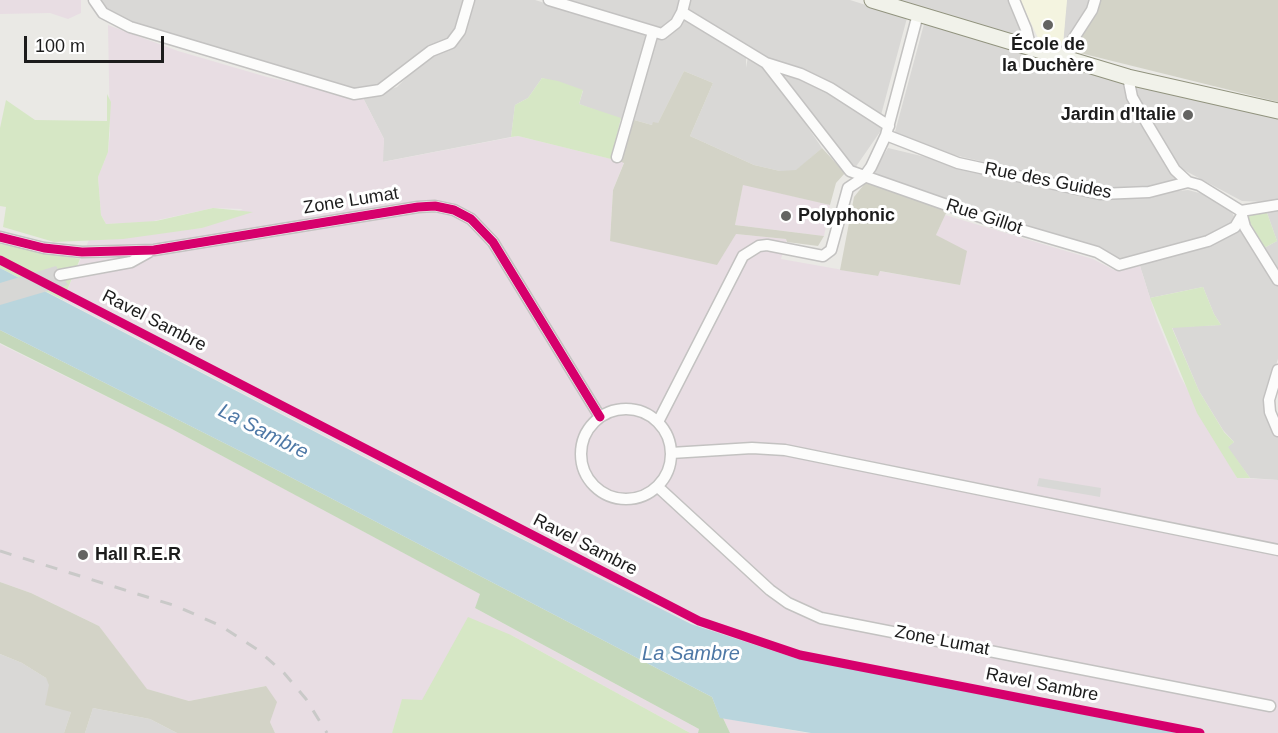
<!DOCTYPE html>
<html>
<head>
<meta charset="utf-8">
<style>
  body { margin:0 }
  #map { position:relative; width:1278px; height:733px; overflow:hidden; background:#eae9e5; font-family:Helvetica,sans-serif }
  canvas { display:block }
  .scale { position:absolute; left:24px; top:36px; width:140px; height:27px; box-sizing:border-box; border:3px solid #1c1c1c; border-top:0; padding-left:8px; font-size:18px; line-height:21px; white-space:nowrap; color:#1c1c1c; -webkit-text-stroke:4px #fff; paint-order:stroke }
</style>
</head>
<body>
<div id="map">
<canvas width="1278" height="733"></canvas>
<div class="scale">100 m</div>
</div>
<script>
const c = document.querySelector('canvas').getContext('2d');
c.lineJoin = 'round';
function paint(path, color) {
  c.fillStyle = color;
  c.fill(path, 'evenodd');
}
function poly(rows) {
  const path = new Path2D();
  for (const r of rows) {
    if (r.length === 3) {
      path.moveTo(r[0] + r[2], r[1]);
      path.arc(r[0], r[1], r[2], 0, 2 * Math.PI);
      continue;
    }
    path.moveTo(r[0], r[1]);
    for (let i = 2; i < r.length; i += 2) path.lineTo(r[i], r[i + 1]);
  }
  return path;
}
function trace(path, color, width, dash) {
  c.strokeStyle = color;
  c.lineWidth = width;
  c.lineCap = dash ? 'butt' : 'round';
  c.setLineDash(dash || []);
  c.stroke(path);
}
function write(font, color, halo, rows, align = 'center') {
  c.font = font + ' Helvetica,sans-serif';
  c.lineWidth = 6;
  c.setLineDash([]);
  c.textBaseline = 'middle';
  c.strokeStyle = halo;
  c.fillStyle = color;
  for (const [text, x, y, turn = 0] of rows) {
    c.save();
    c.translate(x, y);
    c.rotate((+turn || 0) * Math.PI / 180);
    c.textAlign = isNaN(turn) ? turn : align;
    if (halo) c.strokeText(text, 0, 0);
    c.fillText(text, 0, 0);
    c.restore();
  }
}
paint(poly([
  [101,0,535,0,650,35,624,121,579,104,583,91,542,78,528,98,515,105,511,137,382,162,384,139,363,98,397,87,428,56,378,87,353,89,117,18,104,9],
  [560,0,681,0,672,24,661,31],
  [690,0,850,0,907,18,881,115,756,56,688,10],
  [895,0,1011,0,1025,41],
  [1067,0,1093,0,1063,45,1065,15],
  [688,16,746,58,746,68,748,57,753,58,771,73,822,148,804,164,796,171,780,171,754,165,690,136,713,83,684,71,658,123,652,125,634,120,655,40,669,35],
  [924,24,1123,80,1177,179,1167,184,1114,192,941,152,895,132],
  [785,72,832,92,882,129,855,168,781,81],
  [1136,87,1278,118,1278,199,1266,202,1242,201,1182,169,1150,125,1131,92],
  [888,148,1101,199,1188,190,1203,194,1229,207,1236,220,1209,236,1126,263,871,176],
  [1278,207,1278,273,1264,248,1277,241,1266,210],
  [1243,229,1278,285,1278,359,1267,391,1278,435,1278,480,1250,478,1227,447,1234,442,1223,430,1199,391,1172,327,1221,325,1214,314,1203,287,1150,298,1140,266],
  [0,654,22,663,46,678,71,712,64,733,0,733],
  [93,708,150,719,177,733,85,733]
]), '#d9d8d6');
paint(poly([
  [0,0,81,0,81,13,68,19,50,13,0,14],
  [108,25,178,51,267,77,363,98,384,139,383,162,518,136,624,162,613,190,610,241,736,234,787,239,781,259,877,276,879,271,960,285,936,235,945,215,1093,259,1114,270,1140,266,1157,320,1180,376,1237,478,1278,480,1278,733,1180,733,795,658,726,637,662,611,63,300,89,240,202,228,243,209,213,208,149,222,106,224,101,215,98,177,108,152,110,134],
  [743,184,830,205,824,236,735,225],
  [0,344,170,428,481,594,475,608,699,729,698,733,690,733,511,635,422,700,402,700,392,733,275,733,270,722,265,686,189,701,146,689,99,626,31,593,0,582],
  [723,718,807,733,730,733]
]), '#e8dde3');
paint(poly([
  [1020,0,1067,0,1063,45,1058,47,1040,42]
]), '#f4f4e0');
paint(poly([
  [1039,478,1101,488,1100,497,1037,486]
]), '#d8d8d6');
paint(poly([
  [1098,0,1278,0,1278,102,1068,50],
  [684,71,713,83,690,136,754,165,780,171,796,170,822,148,845,173,836,183,830,205,743,185,735,225,824,236,818,246,787,242,786,239,736,234,717,265,610,241,613,190,624,163,619,161,634,120,652,125,653,122,658,123],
  [866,182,947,211,936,235,967,251,960,285,880,271,878,276,840,270,854,197],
  [0,582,31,593,99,626,147,689,189,701,266,686,277,702,270,722,275,733,177,733,150,719,93,708,85,733,64,733,71,712,45,705,49,685,46,678,22,663,0,654]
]), '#d3d3c7');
paint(poly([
  [542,78,558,81,583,90,579,104,621,118,611,159,518,136,511,137,515,105,528,98],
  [107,94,111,102,108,152,98,177,101,215,106,224,156,221,213,208,253,212,202,228,123,239,54,242,3,227,6,207,0,206,0,128,6,100,35,120,107,121],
  [1266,210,1277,241,1264,248,1246,215],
  [0,244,80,259,63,300,0,268],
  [1203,287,1214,314,1221,325,1172,328,1199,391,1224,432,1234,442,1228,447,1250,478,1237,478,1197,413,1150,298],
  [468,617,511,635,690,733,392,733,402,699,422,700]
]), '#d6e7c5');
paint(poly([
  [0,330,252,457,712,697,720,717,723,718,730,733,698,733,699,729,475,608,480,594,170,428,0,343]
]), '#c5d8bb');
paint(poly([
  [0,268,502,529,691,624,795,658,1179,733,811,733,720,718,712,697,252,457,0,330]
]), '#b9d5dd');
paint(poly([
  [56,266,68,285,0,305,0,283]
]), '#d7d7d5');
const minor = poly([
  [94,0,103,13,130,27,354,94,380,90,431,51,451,43,460,31,469,0],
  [549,0,662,34,676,23,682,12,766,63,801,74,830,88,889,126],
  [1014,0,1026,29,1031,49],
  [682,12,685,0],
  [1061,58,1092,10,1095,0],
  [766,63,850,171,1001,224,1097,252,1119,265,1208,241,1235,227,1241,217],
  [1128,77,1132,97,1148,125,1175,170,1188,182],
  [886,135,958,163,1100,194,1149,192,1188,182,1199,185,1241,211,1278,205],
  [617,157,653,32],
  [1241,212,1245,227,1278,280],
  [0,237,44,248,82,252,154,250,418,207,435,206,454,210,471,219,493,242,600,417],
  [60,275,131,262,149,252],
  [1278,370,1269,400,1270,412,1278,431],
  [626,454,45],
  [658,422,743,256,759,246,767,245,823,256,831,250,848,188,863,178,871,167,886,135,918,14],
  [671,453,752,448,785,450,1278,550],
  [658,487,770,590,788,603,821,618,1270,706]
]);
const secondary = poly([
  [872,0,1128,77,1278,111]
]);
trace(minor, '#c3c2c1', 13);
trace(secondary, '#91937e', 17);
trace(minor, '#fcfcfb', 10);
trace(secondary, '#f1f2ea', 15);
trace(poly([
  [0,551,176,606,221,626,258,650,284,673,306,699,327,733]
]), '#c9c9c8', 3, [12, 12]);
trace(poly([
  [0,237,44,248,82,252,154,250,418,207,435,206,454,210,471,219,493,242,600,417],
  [0,260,699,621,800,655,1200,733]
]), '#d6006c', 9);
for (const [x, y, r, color] of [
  [1048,25,6,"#646462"],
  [1188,115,6,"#646462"],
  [786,216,6,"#646462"],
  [83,555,6,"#646462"]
]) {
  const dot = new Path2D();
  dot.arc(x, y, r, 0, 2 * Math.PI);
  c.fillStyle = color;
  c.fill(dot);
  trace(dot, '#fff', 2);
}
write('bold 18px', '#1c1c1c', '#fff', [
  ["École de",1048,45,"center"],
  ["la Duchère",1048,66,"center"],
  ["Jardin d'Italie",1176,115,"right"],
  ["Polyphonic",798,216],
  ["Hall R.E.R",95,555]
], 'left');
write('18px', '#1c1c1c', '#fff', [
  ["Rue des Guides",1048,181,11],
  ["Zone Lumat",351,201,-9],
  ["Rue Gillot",984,217,18],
  ["Ravel Sambre",154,321,27],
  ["Ravel Sambre",585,545,27],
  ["Zone Lumat",942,641,11],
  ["Ravel Sambre",1042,685,11]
]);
write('italic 20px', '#4e78a6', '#fff', [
  ["La Sambre",263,432,27],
  ["La Sambre",691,654]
]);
</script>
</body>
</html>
